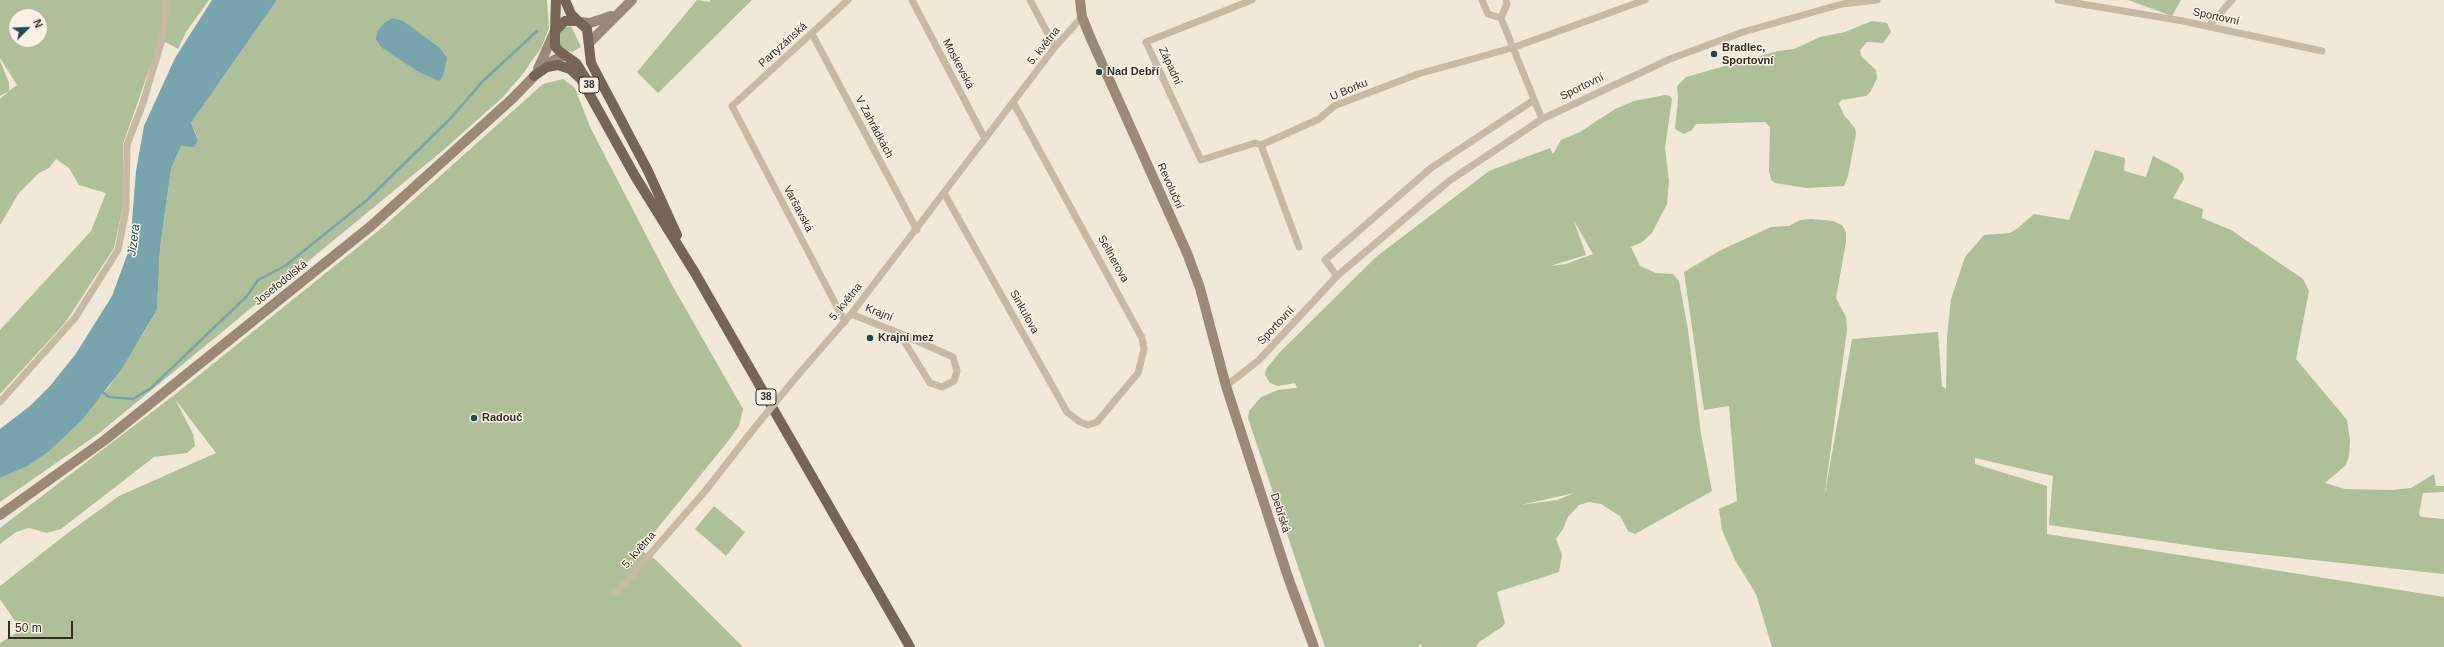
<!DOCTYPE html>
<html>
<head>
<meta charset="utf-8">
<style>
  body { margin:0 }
  #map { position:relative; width:2444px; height:647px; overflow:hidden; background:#f1e8d8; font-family:Arial,sans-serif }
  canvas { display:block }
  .north { position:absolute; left:8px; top:8px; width:40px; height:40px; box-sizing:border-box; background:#f9f2e4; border:1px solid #aaa398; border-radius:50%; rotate:66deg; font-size:11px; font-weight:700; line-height:16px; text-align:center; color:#342c26 }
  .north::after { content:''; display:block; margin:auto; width:14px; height:18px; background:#1c4a55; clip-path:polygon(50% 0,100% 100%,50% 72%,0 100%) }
  .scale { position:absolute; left:8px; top:621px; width:65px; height:18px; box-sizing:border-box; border:2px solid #342c26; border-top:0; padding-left:5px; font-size:12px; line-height:14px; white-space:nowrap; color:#342c26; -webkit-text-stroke:3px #f9f2e4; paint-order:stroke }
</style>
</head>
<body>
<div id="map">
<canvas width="2444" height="647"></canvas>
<div class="north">N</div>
<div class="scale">50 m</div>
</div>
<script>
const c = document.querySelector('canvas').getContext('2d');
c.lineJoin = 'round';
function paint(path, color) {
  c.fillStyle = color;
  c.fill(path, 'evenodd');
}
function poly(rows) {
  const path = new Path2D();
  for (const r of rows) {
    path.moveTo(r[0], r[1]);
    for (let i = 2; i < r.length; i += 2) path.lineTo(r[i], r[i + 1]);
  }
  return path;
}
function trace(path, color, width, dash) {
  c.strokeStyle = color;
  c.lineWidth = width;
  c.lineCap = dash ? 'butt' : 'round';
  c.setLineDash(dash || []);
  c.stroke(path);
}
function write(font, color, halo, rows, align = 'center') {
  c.font = font + ' Arial,sans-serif';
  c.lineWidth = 3;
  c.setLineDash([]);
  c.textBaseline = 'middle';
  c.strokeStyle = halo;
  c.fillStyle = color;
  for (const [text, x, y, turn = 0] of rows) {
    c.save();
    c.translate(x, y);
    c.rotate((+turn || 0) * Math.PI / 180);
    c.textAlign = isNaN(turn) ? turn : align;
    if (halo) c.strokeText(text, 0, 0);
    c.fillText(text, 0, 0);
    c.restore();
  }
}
paint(poly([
  [0,0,209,0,186,32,178,49,160,39,123,144,123,206,114,248,65,323,0,394,0,330,91,231,106,193,79,185,69,168,56,159,49,168,39,173,19,193,0,225,0,99,9,91,0,96,0,60,9,83,9,91,17,85,0,58],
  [16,16,40,16,40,40,16,40],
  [277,0,547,0,549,28,541,48,522,75,502,98,441,152,98,434,0,502,0,478,26,467,47,453,109,387,146,329,157,310,160,249,171,169,181,146,198,139,191,123],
  [697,0,709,2,711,0,752,0,658,93,637,72],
  [2128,0,2181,0,2172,16],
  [1872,21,1887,23,1891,32,1883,43,1867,42,1860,50,1861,56,1876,70,1877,78,1871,91,1866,96,1841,100,1839,104,1844,115,1855,128,1856,134,1848,176,1844,186,1807,188,1775,183,1771,180,1769,171,1770,127,1765,122,1696,124,1692,130,1684,134,1675,129,1678,99,1677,86,1686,77,1778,51,1794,49,1820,37,1845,32],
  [571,26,581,47,572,52,565,50,560,45,559,34,564,28],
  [563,79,575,88,590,127,672,285,743,409,739,426,729,440,640,550,655,559,743,647,0,647,0,643,21,630,0,599,0,586,69,532,119,496,216,453,175,399,193,434,195,446,187,453,154,457,61,529,47,533,29,528,16,532,0,544,0,528,173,396,383,227,543,84],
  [1665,95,1670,96,1672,99,1665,148,1669,181,1667,204,1652,233,1642,242,1631,247,1640,266,1656,273,1673,274,1679,281,1688,330,1701,434,1712,491,1635,534,1628,531,1620,516,1601,504,1589,502,1579,505,1568,517,1563,529,1556,539,1562,555,1559,572,1497,592,1505,623,1502,627,1479,642,1476,647,1422,647,1420,643,1419,647,1325,647,1248,418,1249,411,1261,397,1278,390,1297,388,1295,383,1278,386,1270,383,1265,375,1266,369,1279,353,1376,257,1489,171,1550,148,1553,154,1561,140,1580,132,1615,109,1634,101],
  [1574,221,1593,254,1566,264,1550,266,1586,255],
  [1574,493,1557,500,1521,505],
  [2095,150,2125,158,2124,171,2146,177,2153,156,2178,169,2183,174,2184,179,2173,198,2203,209,2202,218,2231,230,2303,279,2309,291,2296,359,2347,420,2350,440,2349,456,2346,465,2325,483,2345,489,2391,490,2411,488,2434,474,2436,486,2444,486,2444,492,2423,493,2419,514,2421,517,2444,519,2444,574,2221,550,2049,525,2053,476,1975,458,1975,464,2047,486,2047,534,2444,597,2444,647,1772,647,1756,594,1735,560,1722,530,1719,509,1737,501,1729,406,1704,410,1684,272,1719,251,1771,227,1789,226,1800,220,1811,219,1833,221,1842,225,1846,232,1846,242,1836,298,1846,317,1847,330,1824,499,1852,339,1938,332,1942,386,1946,389,1947,337,1951,299,1965,257,1984,235,2010,233,2018,228,2034,214,2069,220],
  [714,506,745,532,726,556,695,529]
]), '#aebf99');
paint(poly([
  [212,0,277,0,191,123,198,140,194,147,181,146,171,169,160,249,157,310,121,370,82,420,47,453,26,467,0,478,0,429,30,406,50,386,75,355,112,296,130,247,136,171,144,126,175,58],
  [393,18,403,21,440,48,447,58,443,76,439,81,417,71,381,47,376,39,377,32,384,23]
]), '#78a5ad');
trace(poly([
  [101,391,109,397,133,399,151,388,247,296,258,280,285,266,367,200,450,119,482,82,537,31]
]), '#78a5ad', 2.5);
trace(poly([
  [912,0,985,139],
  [1030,0,1055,47],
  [1252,0,1146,42,1201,160,1255,143,1261,145,1319,119,1334,106,1418,74,1512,48,1645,0],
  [1482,0,1488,14,1501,18],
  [2058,0,2183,21,2322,51],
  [1501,18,1542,119],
  [1501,18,1507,4,1506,0],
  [2209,26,2232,0],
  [812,34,917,230],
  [1261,145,1299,247],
  [944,193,1067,412,1080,422,1088,425,1097,422,1138,373,1144,349,1142,338,1014,104],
  [1337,276,1325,260,1431,168,1534,100],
  [851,314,899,333,953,357,957,371,954,381,942,387,930,383,899,333],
  [845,322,732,106,848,0],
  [798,375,851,314,1055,47,1082,17],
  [1226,386,1259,360,1337,276,1449,181,1542,119,1670,59,1743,32,1842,4,1877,0],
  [0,402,75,318,118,250,126,209,127,145,143,103,163,36,167,0],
  [617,592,706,490,752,431]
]), '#c8b9a5', 7);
trace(poly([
  [1080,0,1082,17,1091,39,1187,253,1200,288,1226,386,1289,580,1314,647],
  [580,22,590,23,611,16],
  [589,43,632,0],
  [538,69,554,33],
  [0,515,105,440,371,226,512,99,545,65,564,55]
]), '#9c8876', 10);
trace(poly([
  [565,0,571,14,578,21],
  [555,31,556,0],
  [534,76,547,67,558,65,570,69,581,79,635,176,695,273,910,647],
  [586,79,576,63,559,51,555,46,555,31,565,21,578,21,587,29,591,63,648,171,677,235]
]), '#766557', 10);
trace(poly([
  [752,431,798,375]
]), '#c8b9a5', 7);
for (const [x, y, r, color] of [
  [1714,54,4,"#1c4a55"],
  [1099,72,4,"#1c4a55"],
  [870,338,4,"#1c4a55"],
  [474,418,4,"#1c4a55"]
]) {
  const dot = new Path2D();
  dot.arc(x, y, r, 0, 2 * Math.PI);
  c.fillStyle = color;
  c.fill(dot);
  trace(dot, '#f9f2e4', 1.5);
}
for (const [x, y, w] of [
  [589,85,20],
  [766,397,20]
]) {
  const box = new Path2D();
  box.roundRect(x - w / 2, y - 8, w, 16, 3);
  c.fillStyle = '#f9f2e4';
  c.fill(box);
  trace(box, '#342c26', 1);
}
write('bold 10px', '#342c26', null, [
  ["38",589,85],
  ["38",766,397]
]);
write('11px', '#342c26', '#f9f2e4', [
  ["Sportovní",2216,17,12],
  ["Partyzánská",783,45,-42],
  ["5. května",1044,46,-51],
  ["Moskevská",958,64,62],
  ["Západní",1170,66,65],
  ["Sportovní",1582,87,-26],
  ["U Borku",1349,90,-23],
  ["V Zahrádkách",874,127,62],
  ["Revoluční",1170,186,66],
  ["Varšavská",798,209,62],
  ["Sellnerova",1113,259,61],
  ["Josefodolská",281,283,-39],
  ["5. května",846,302,-51],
  ["Sinkulova",1024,312,61],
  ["Krajní",879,313,22],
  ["Sportovní",1276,326,-47],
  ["Debřská",1280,513,72],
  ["5. května",639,550,-49]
]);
write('bold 11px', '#342c26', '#f9f2e4', [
  ["Bradlec,",1722,48],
  ["Sportovní",1722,61],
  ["Nad Debří",1107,72],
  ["Krajní mez",878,338],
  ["Radouč",482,418]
], 'left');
write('italic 12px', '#1c4a55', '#f9f2e4', [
  ["Jizera",134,240,-83]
]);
</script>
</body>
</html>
